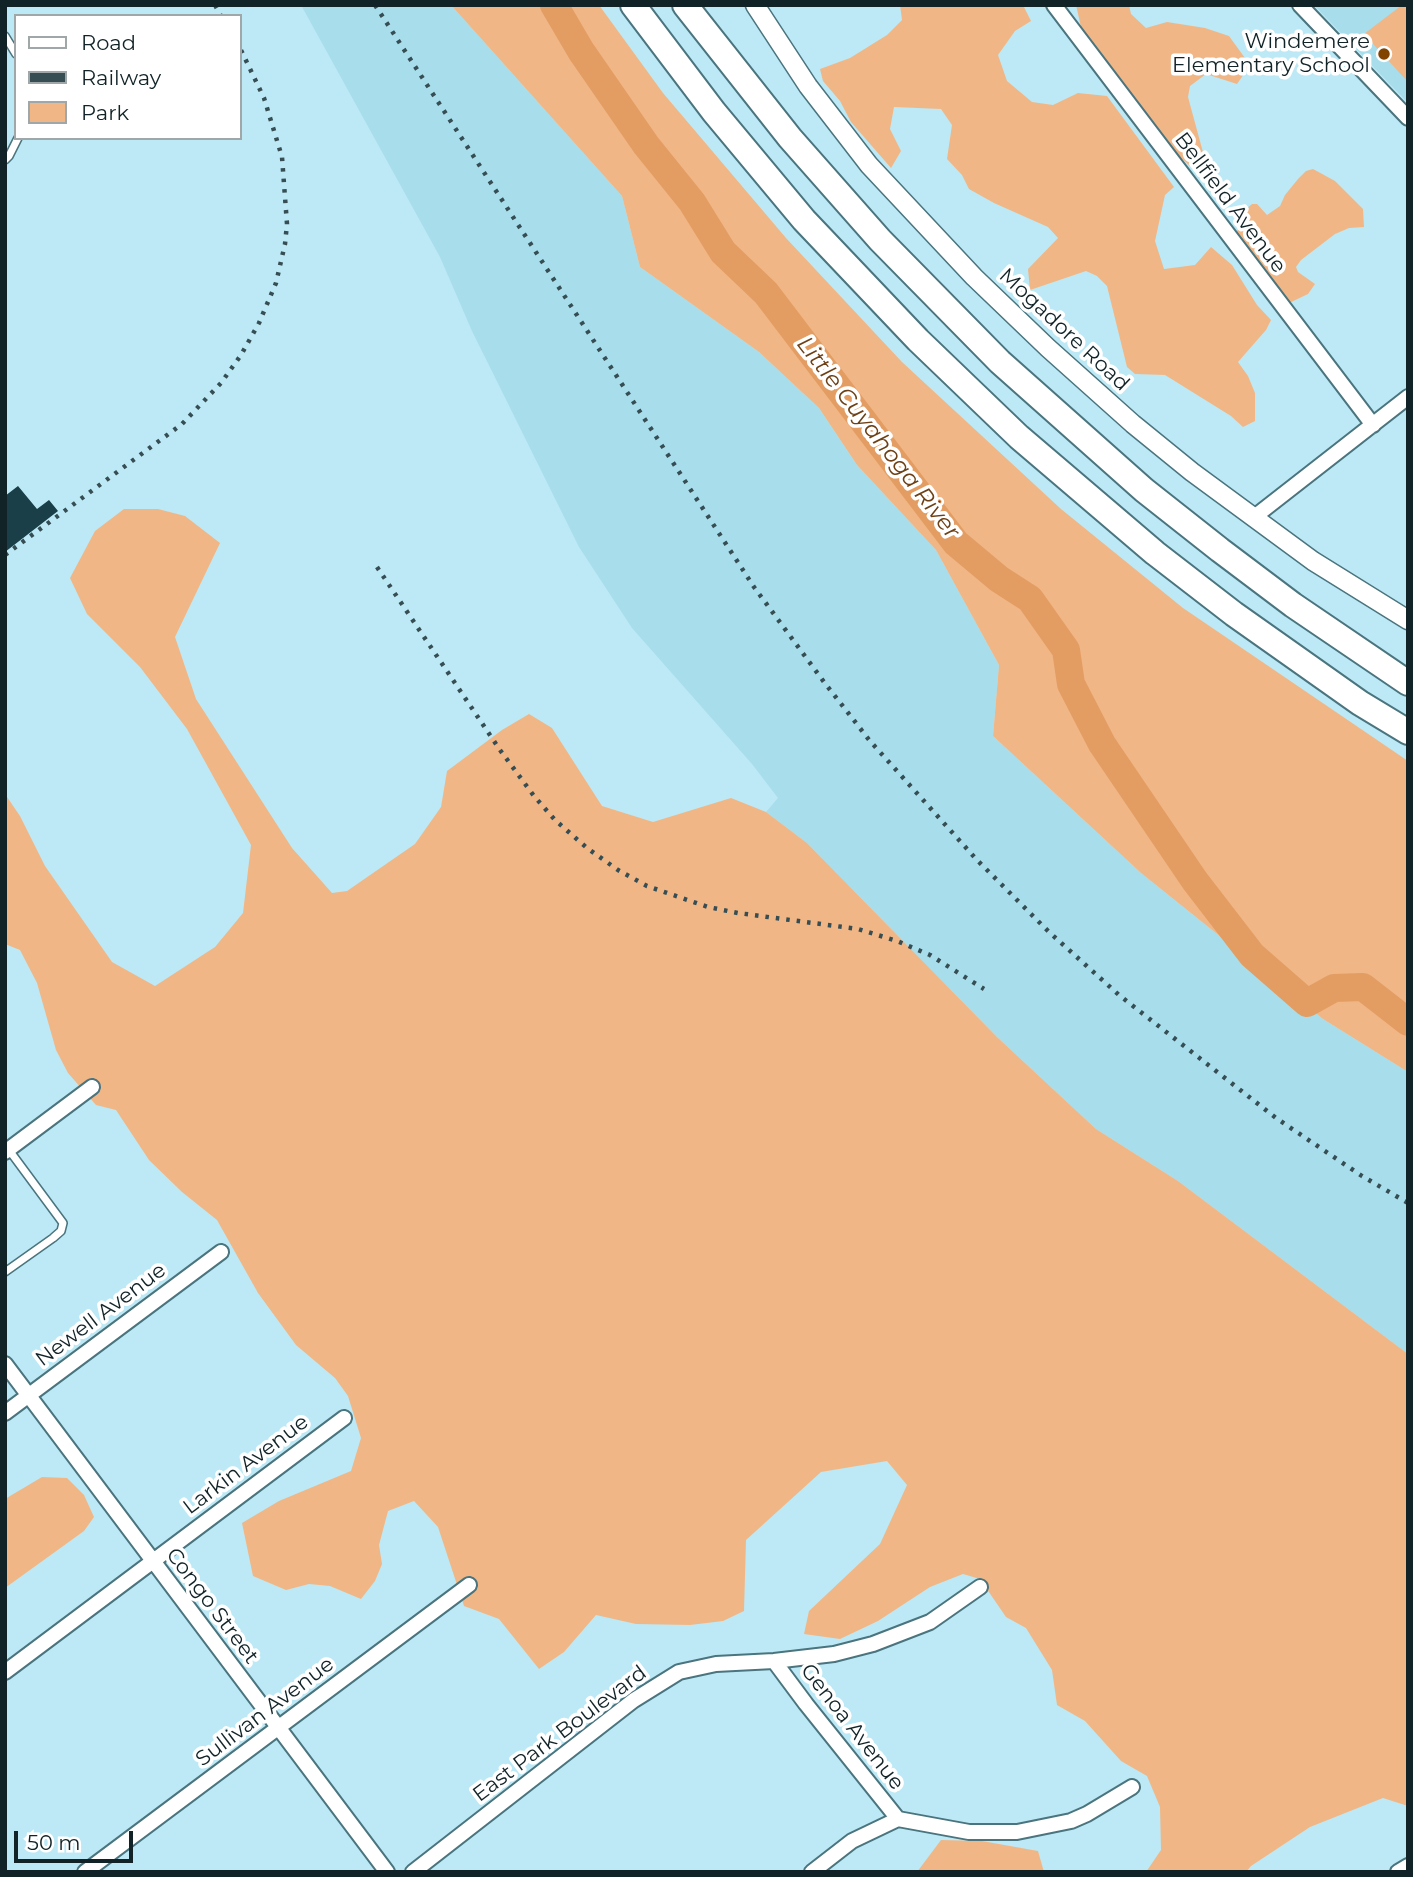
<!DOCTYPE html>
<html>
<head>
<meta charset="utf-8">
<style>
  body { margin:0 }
  #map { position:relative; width:1413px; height:1877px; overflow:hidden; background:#bce9f5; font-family:Montserrat,sans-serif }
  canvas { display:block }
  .frame { position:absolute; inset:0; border:7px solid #112327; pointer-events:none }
  .legend { position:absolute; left:14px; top:14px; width:228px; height:126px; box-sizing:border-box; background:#fff; border:2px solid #a0a7a9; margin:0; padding:9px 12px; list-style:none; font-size:21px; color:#112327 }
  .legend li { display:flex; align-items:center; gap:14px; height:35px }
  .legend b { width:35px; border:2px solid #a0a7a9 }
  .scale { position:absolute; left:14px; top:1831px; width:119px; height:32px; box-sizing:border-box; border:4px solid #112327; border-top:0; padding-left:9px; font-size:21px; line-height:24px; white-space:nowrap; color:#112327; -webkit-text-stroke:5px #fff; paint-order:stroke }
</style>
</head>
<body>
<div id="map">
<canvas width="1413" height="1877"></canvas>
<div class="frame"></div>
<ul class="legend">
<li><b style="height:9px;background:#fff"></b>Road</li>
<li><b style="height:9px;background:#354d53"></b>Railway</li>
<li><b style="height:19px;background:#f1b686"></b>Park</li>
</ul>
<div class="scale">50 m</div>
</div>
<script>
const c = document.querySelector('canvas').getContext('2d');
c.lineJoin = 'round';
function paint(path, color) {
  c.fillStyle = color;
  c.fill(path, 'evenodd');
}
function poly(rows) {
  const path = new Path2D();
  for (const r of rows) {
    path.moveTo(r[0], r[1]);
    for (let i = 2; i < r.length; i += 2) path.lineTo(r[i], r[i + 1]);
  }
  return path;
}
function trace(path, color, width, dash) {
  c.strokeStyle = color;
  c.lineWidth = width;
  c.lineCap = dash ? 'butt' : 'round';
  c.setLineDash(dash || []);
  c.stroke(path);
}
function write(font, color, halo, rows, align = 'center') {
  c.font = font + ' Montserrat,sans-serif';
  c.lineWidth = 7;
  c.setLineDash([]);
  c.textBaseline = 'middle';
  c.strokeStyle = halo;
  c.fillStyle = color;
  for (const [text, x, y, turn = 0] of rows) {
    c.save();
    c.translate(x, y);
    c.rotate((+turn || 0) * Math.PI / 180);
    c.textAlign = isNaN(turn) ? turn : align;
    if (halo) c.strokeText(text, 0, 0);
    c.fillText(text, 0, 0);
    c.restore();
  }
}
paint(poly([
  [301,5,451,5,622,196,640,267,759,352,819,408,857,465,936,550,999,665,993,736,1141,873,1323,1019,1408,1072,1408,1354,1178,1181,1096,1129,997,1037,807,843,766,812,778,798,752,764,632,628,579,547,472,331,440,257],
  [1314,5,1408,5,1408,103]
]), '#a8ddeb');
paint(poly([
  [451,5,599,5,663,93,786,238,902,362,1061,509,1183,608,1408,761,1408,1072,1323,1019,1141,873,993,736,999,665,936,550,857,465,819,408,759,352,640,267,622,196],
  [900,5,1023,5,1031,21,1015,31,998,55,1007,81,1032,102,1053,105,1078,93,1107,96,1174,187,1165,195,1155,241,1164,269,1195,265,1211,247,1232,265,1257,305,1271,320,1266,330,1238,362,1248,376,1255,393,1255,421,1243,427,1231,416,1165,375,1135,374,1127,367,1107,286,1097,276,1086,271,1030,290,1028,269,1058,238,1048,227,994,203,969,189,962,175,947,159,952,125,941,109,894,107,890,129,901,151,891,168,851,122,840,101,823,81,820,69,850,58,887,35,902,20],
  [1076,5,1129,5,1131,14,1146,28,1167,22,1205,28,1229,36,1250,65,1237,84,1206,74,1190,86,1188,97,1204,156,1190,166,1175,152,1081,27],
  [1402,5,1408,5,1408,82,1364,34],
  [1313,169,1335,181,1363,209,1364,227,1349,228,1335,234,1301,260,1296,267,1298,272,1315,284,1308,294,1287,304,1243,243,1234,234,1242,226,1246,209,1252,204,1257,204,1267,215,1280,206,1285,195,1298,179,1306,171],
  [124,509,158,509,185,516,220,543,175,637,196,699,292,848,332,893,347,891,415,844,441,807,447,771,502,730,529,714,552,728,602,806,653,822,731,798,766,812,807,843,997,1037,1096,1129,1178,1181,1408,1354,1408,1806,1383,1798,1310,1827,1251,1866,1246,1872,1146,1872,1161,1850,1160,1807,1147,1776,1121,1761,1085,1721,1057,1705,1052,1670,1026,1628,1006,1617,980,1579,963,1574,930,1587,878,1621,840,1639,804,1634,809,1611,880,1544,907,1485,887,1461,821,1472,746,1540,744,1611,723,1621,690,1625,636,1624,596,1615,564,1652,539,1669,499,1619,464,1606,438,1527,414,1501,388,1511,379,1545,382,1564,375,1581,361,1599,330,1586,309,1584,286,1590,253,1576,242,1523,279,1501,351,1471,361,1438,348,1396,335,1378,296,1345,258,1293,217,1220,182,1192,149,1160,116,1110,96,1105,68,1073,56,1050,37,983,20,950,5,944,5,794,20,816,45,866,112,962,155,986,215,947,243,913,251,845,187,729,140,667,87,614,70,578,95,531],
  [42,1477,67,1478,84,1495,94,1517,84,1531,5,1588,5,1499],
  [941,1840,982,1841,1038,1851,1044,1872,917,1872]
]), '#f1b686');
trace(poly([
  [554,5,581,51,646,145,692,202,723,252,766,293,956,543,999,579,1030,599,1066,650,1071,684,1102,744,1195,881,1252,955,1307,1003,1334,988,1363,987,1408,1022]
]), '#e39d63', 28);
paint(poly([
  [18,486,37,509,49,500,58,511,5,552,5,496]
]), '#1a3f48');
const service = poly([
  [5,36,16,54],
  [5,160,9,156,18,138],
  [5,1272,53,1238,61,1231,63,1223,9,1150]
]);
const minor = poly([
  [1054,5,1373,425],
  [1300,5,1408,118],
  [1253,518,1408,397],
  [5,1152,92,1087],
  [5,1364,387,1872],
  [5,1413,221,1252],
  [774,1661,806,1704,898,1819],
  [5,1672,344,1418],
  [85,1872,469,1585],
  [413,1872,634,1700,679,1672,716,1664,774,1661,834,1654,873,1644,930,1622,980,1587],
  [812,1872,852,1841,898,1819,969,1832,1017,1832,1071,1821,1087,1814,1132,1787],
  [1398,1872,1408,1866]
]);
const tertiary = poly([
  [755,5,808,86,869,165,974,277,1048,348,1133,424,1192,472,1313,561,1408,620]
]);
const motorway = poly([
  [633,5,714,112,804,220,918,340,1019,437,1155,553,1234,614,1360,703,1408,732],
  [685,5,790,138,880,240,1000,362,1144,490,1220,550,1293,605,1408,683]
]);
trace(service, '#4a747e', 10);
trace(minor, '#4a747e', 18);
trace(tertiary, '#4a747e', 21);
trace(motorway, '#4a747e', 28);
trace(service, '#fff', 7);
trace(minor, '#fff', 14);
trace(tertiary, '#fff', 18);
trace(motorway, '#fff', 24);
trace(poly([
  [215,5,221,16],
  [375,5,754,587,824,682,870,741,977,860,1049,932,1119,995,1276,1118,1362,1176,1408,1203],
  [5,555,182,424,221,383,241,355,259,323,276,283,285,244,287,224,282,157,264,98,240,48],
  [377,567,500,750,534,796,555,820,587,848,618,870,647,886,708,907,738,913,858,929,897,941,930,955,984,989]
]), '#354d53', 4.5, [3.5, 7]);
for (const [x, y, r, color] of [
  [1384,54,7,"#814500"]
]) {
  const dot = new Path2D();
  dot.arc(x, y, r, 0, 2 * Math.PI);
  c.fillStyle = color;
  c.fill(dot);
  trace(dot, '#fff', 2.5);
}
write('21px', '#112327', '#fff', [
  ["Windemere",1370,42],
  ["Elementary School",1370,66]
], 'right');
write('21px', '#112327', '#fff', [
  ["Bellfield Avenue",1230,203,53],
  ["Mogadore Road",1064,330,43],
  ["Newell Avenue",101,1315,-37],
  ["Larkin Avenue",246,1465,-37],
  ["Congo Street",212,1606,53],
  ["Sullivan Avenue",265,1712,-37],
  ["Genoa Avenue",852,1727,52],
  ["East Park Boulevard",560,1734,-37]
]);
write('italic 23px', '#6e4015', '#fff', [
  ["Little Cuyahoga River",878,438,52]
]);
</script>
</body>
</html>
